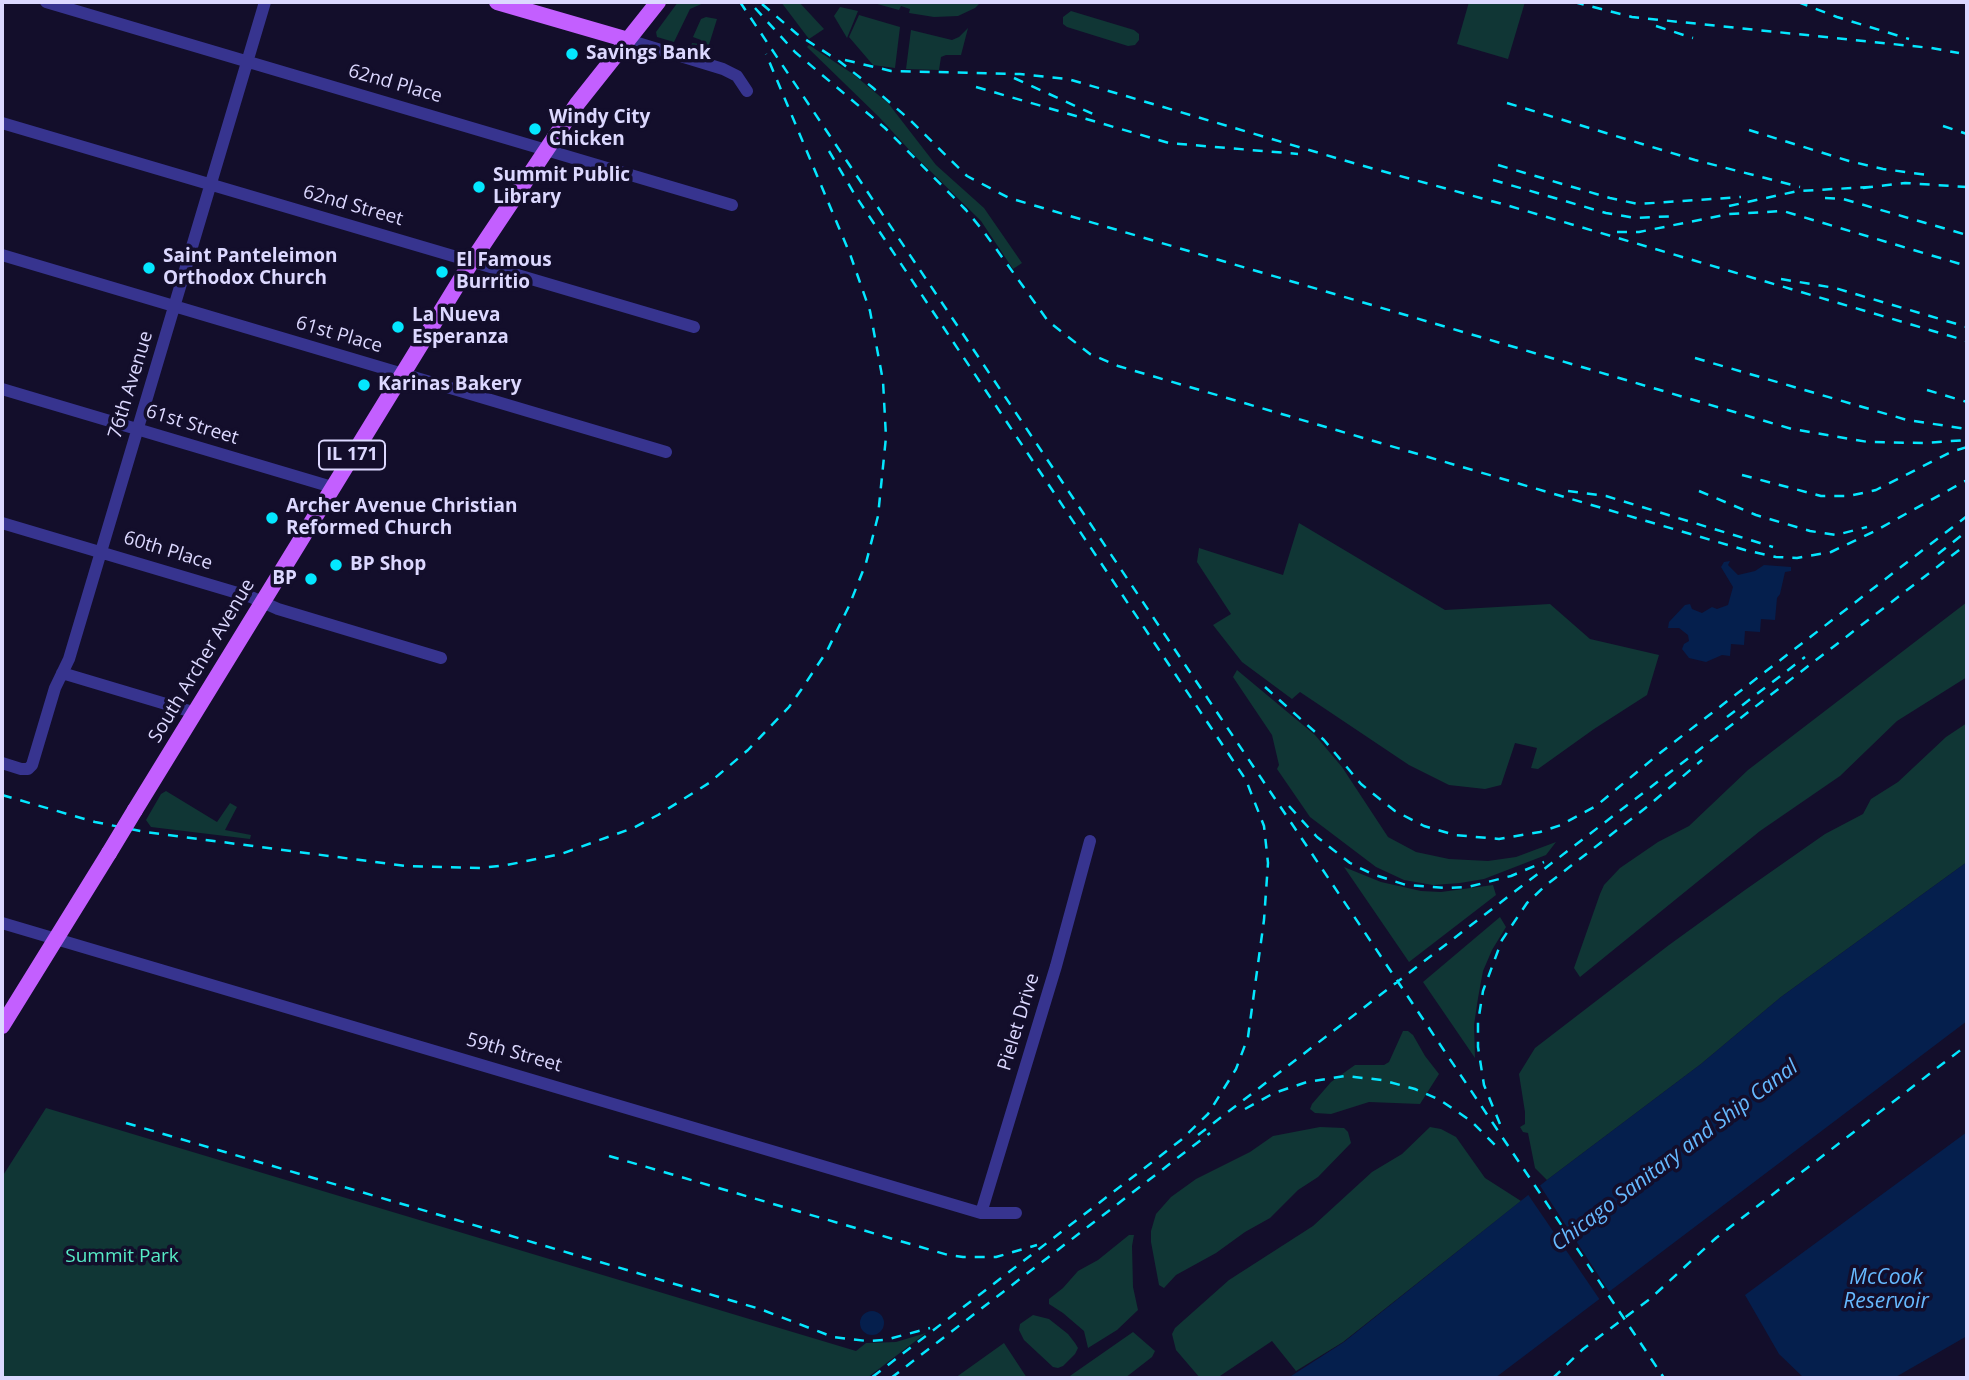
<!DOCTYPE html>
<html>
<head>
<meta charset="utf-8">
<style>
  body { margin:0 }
  #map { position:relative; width:1969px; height:1380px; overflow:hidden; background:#130e2b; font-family:"Open Sans",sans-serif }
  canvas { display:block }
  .frame { position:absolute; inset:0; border:4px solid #dcd8ff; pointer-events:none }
</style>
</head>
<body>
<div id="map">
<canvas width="1969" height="1380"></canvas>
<div class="frame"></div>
</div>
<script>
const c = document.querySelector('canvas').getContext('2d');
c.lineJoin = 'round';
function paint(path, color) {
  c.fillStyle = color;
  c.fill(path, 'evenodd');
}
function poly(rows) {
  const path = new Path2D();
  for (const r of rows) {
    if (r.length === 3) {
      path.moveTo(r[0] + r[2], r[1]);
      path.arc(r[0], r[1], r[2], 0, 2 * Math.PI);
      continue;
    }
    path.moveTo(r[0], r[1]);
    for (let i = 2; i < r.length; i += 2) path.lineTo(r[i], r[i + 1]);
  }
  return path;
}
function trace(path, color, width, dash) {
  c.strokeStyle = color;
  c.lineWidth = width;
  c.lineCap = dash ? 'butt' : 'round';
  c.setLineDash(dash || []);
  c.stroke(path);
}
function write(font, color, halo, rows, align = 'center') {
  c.font = font + ' "Open Sans",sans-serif';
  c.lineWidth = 7;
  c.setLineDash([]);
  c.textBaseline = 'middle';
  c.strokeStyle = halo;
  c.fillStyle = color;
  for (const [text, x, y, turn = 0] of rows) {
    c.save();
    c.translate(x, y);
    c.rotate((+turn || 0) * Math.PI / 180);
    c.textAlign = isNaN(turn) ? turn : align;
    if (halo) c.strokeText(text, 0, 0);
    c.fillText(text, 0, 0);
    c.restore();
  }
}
paint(poly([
  [678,2,706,2,690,9,674,42,657,37,656,32],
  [781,2,799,2,824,29,809,39],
  [870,2,981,2,975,8,958,16,934,17,909,13,910,9,901,6,899,10],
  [1469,2,1525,2,1508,59,1457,44],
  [840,7,858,11,847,38,834,16],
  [1071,11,1134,30,1139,34,1139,40,1135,45,1128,46,1067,27,1063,24,1063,17],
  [859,15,900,27,895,68,873,65,849,37],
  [706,17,717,19,707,51,691,47,692,43,700,44,701,40,693,37,701,19],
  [968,28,961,55,946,55,941,57,939,70,906,69,911,30,952,40,959,37],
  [809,45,853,74,888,103,936,165,984,208,1022,263,1013,269,981,221,913,154,879,117,807,47],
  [1299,523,1445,610,1550,604,1590,639,1659,655,1647,695,1594,729,1538,769,1531,768,1537,748,1515,743,1501,785,1485,789,1449,785,1409,765,1300,692,1292,699,1242,662,1213,625,1231,614,1197,562,1199,548,1283,575],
  [1967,602,1967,677,1897,721,1840,776,1760,831,1580,977,1574,968,1600,894,1604,885,1620,868,1658,842,1689,826,1748,770],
  [1237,670,1315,735,1342,767,1388,837,1416,852,1449,859,1488,861,1516,857,1556,842,1546,855,1484,879,1460,883,1433,885,1404,880,1376,867,1310,817,1277,769,1279,765,1272,735,1233,677],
  [1967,723,1967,862,1781,997,1701,1064,1547,1180,1535,1168,1528,1133,1523,1132,1520,1127,1525,1124,1525,1112,1519,1074,1535,1048,1669,945,1745,890,1825,834,1863,814,1871,799,1898,782,1946,737],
  [166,791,217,822,230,803,237,807,225,830,251,835,250,839,151,827,146,820,161,794],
  [1344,867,1381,882,1421,891,1441,892,1493,885,1496,895,1409,962],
  [1500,917,1506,927,1492,950,1483,971,1478,998,1474,1025,1475,1058,1423,982],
  [1403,1031,1408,1031,1413,1035,1425,1056,1439,1074,1420,1104,1369,1102,1331,1114,1315,1113,1310,1109,1312,1104,1331,1082,1355,1065,1384,1065,1389,1062],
  [46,1108,856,1351,866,1343,896,1342,926,1333,867,1378,2,1378,2,1177],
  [1320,1127,1344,1128,1348,1132,1351,1143,1318,1177,1298,1190,1270,1218,1245,1232,1216,1253,1176,1275,1164,1288,1159,1285,1151,1242,1151,1231,1156,1214,1171,1197,1196,1179,1250,1152,1273,1136],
  [1430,1127,1441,1129,1456,1137,1485,1178,1521,1201,1343,1342,1296,1371,1272,1341,1217,1378,1200,1378,1176,1350,1172,1334,1175,1328,1229,1280,1313,1226,1372,1172,1402,1154],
  [1129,1235,1134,1235,1132,1246,1133,1287,1138,1310,1117,1330,1088,1348,1084,1331,1063,1313,1049,1304,1049,1299,1063,1288,1078,1271,1098,1260],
  [1033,1315,1049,1319,1068,1334,1075,1343,1078,1348,1075,1354,1063,1366,1058,1368,1053,1367,1024,1340,1019,1330,1020,1324],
  [1133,1332,1155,1351,1152,1357,1125,1378,1067,1378],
  [1004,1343,1027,1378,955,1378]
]), '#103635');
paint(poly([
  [1730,561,1728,565,1738,575,1755,571,1764,565,1791,567,1791,571,1785,572,1780,594,1777,598,1775,620,1761,619,1760,632,1745,631,1744,645,1731,644,1730,656,1722,655,1706,662,1689,658,1682,649,1684,644,1689,641,1688,635,1679,628,1668,628,1669,622,1685,605,1690,604,1692,609,1702,613,1712,607,1717,609,1728,605,1733,587,1721,567,1724,562],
  [1967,862,1967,1021,1495,1378,1288,1378,1344,1342,1547,1180,1701,1064,1781,997],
  [1967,1132,1967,1336,1894,1378,1804,1378,1779,1354,1745,1295],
  [872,1323,12]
]), '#051f4d');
paint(poly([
  [1539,1184,1610,1293,1600,1300,1527,1193]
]), '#130e2b');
trace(poly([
  [46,2,732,205],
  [628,40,723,69,737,76,747,91],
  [2,123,694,327],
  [2,255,666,452],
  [2,389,332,487],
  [2,523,251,597,278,609,441,658],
  [62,673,196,713],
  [2,763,21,769,28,769,32,765,55,688,69,659,265,2],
  [2,923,981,1213,1016,1213],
  [981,1213,1056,966,1090,841]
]), '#37348f', 12);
trace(poly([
  [497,2,628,40],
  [135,810,472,261,577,104,658,2],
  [2,1026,109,853]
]), '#c35fff', 16);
trace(poly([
  [740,2,1664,1378],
  [1574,2,1632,17,1931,48,1959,53],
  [1798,2,1837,17,1909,39],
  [762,4,797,34,839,61,872,87,910,120,967,176,1009,198,1792,429,1868,442,1923,443,1967,440],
  [755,8,795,52,885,128,966,210,984,232,1048,321,1090,354,1118,366,1745,550,1776,557,1797,558,1831,552,1875,531,1967,480],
  [1656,26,1693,38],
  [845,60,891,71,1020,74,1068,79,1360,165,1506,205,1967,341],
  [1014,78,1093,114],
  [976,87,1169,143,1298,154],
  [1507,103,1695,160,1800,187],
  [1943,126,1967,134],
  [1749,130,1849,161,1883,169,1928,175],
  [829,151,855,195,1246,780,1264,826,1268,863,1264,920,1248,1037,1236,1069,1208,1114,1181,1140,871,1378],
  [1498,165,1610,198,1638,204,1741,197],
  [1493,180,1606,213,1635,218,1677,216],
  [1863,188,1905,183,1967,187],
  [1825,198,1843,199,1967,235],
  [1729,206,1798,191,1871,187],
  [1617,232,1639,232,1729,214,1783,211,1967,266],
  [1781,279,1835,288,1967,327],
  [1695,358,1907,420,1967,429],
  [1927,390,1967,402],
  [1742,475,1821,496,1849,496,1876,490,1951,452,1967,447],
  [1568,491,1606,496,1773,547],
  [1699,491,1756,515,1810,531,1836,535,1867,527],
  [1938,554,1967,531],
  [1265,687,1324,740,1361,784,1395,811,1424,826,1455,835,1499,839,1540,832,1561,825,1596,806,1660,753,1967,516],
  [1727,717,1805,657],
  [2,795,95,822,145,832,406,866,481,868,507,865,561,854,633,828,658,815,709,783,748,750,789,707,801,690,827,651,849,606,866,563,878,516,886,437,883,381,870,311,850,254,766,54],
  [1289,806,1317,837,1350,863,1372,874,1406,885,1447,888,1468,887,1511,876,1544,862],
  [1245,1109,1274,1093,1307,1082,1345,1076,1382,1080,1415,1089,1440,1100,1471,1121,1500,1150],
  [126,1123,760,1309,833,1337,867,1341,885,1340,930,1328],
  [1500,1124,1484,1085,1478,1047,1478,1022,1483,991,1502,940,1527,903,1545,886,1648,806,1702,760],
  [1198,1135,1967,544],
  [609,1156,948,1255,963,1257,996,1257,1037,1245],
  [891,1378,1210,1133],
  [1553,1378,1583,1349,1651,1298,1716,1238,1967,1045]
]), '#04e7ff', 2.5, [10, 9]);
trace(poly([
  [109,853,135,810]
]), '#c35fff', 16);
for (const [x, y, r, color] of [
  [572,54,7,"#04e7ff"],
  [535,129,7,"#04e7ff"],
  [479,187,7,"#04e7ff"],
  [149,268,7,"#04e7ff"],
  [442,272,7,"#04e7ff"],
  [398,327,7,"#04e7ff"],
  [364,385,7,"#04e7ff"],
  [272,518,7,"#04e7ff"],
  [336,565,7,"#04e7ff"],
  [311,579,7,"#04e7ff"]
]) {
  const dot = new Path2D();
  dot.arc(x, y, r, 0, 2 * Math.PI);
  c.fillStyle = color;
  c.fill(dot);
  trace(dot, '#130e2b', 2.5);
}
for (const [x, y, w] of [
  [352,455,66]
]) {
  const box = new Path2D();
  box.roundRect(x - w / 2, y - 14.5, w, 29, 5);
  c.fillStyle = '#130e2b';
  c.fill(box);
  trace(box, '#dcd8ff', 2);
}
write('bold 18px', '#dcd8ff', null, [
  ["IL 171",352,455]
]);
write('bold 19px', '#dcd8ff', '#130e2b', [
  ["Savings Bank",586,54],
  ["Windy City",549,118],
  ["Chicken",549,140],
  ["Summit Public",493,176],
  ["Library",493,198],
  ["Saint Panteleimon",163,257],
  ["Orthodox Church",163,279],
  ["El Famous",456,261],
  ["Burritio",456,283],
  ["La Nueva",412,316],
  ["Esperanza",412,338],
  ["Karinas Bakery",378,385],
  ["Archer Avenue Christian",286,507],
  ["Reformed Church",286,529],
  ["BP Shop",350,565],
  ["BP",297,579,"right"]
], 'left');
write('19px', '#dcd8ff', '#130e2b', [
  ["62nd Place",395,84,16],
  ["62nd Street",353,206,16],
  ["61st Place",339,335,16],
  ["76th Avenue",131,385,-73],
  ["61st Street",192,425,17],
  ["60th Place",168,551,17],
  ["South Archer Avenue",202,661,-59],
  ["Pielet Drive",1019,1022,-73],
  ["59th Street",514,1053,16]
]);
write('19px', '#57edc7', '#130e2b', [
  ["Summit Park",122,1257]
]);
write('italic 21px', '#66b9ff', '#130e2b', [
  ["Chicago Sanitary and Ship Canal",1675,1156,-37],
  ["McCook",1886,1278],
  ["Reservoir",1886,1302]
]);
</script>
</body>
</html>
